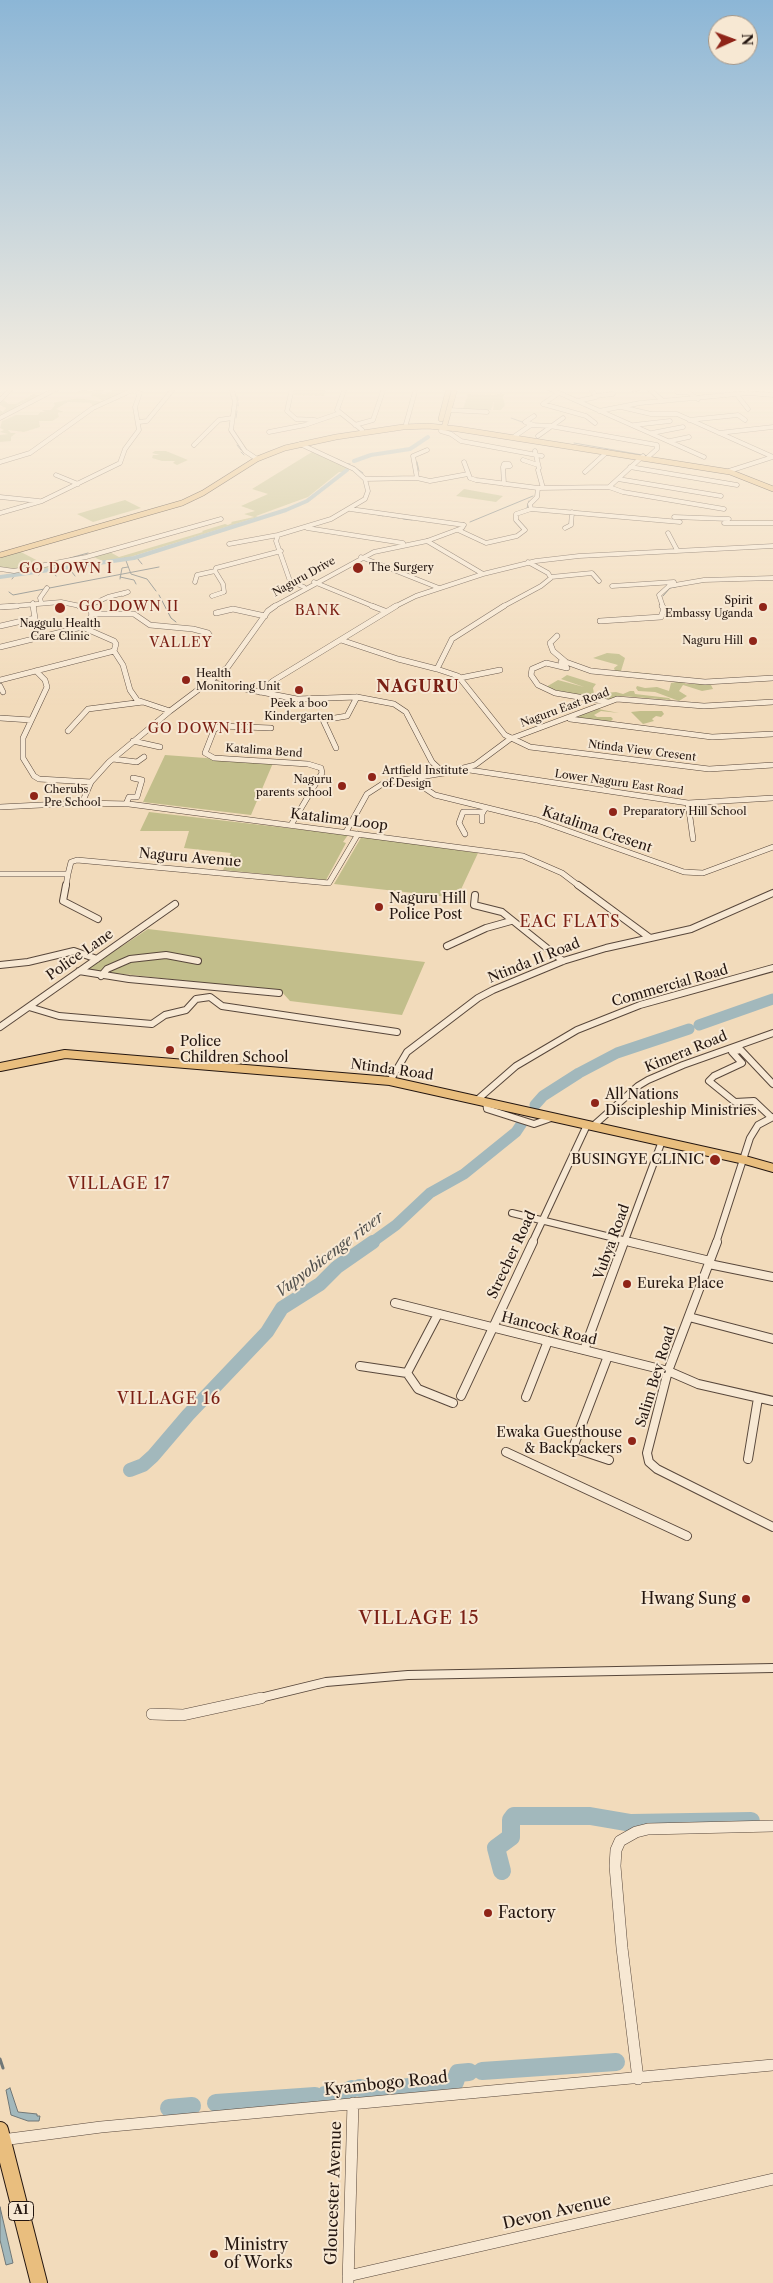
<!DOCTYPE html>
<html>
<head>
<meta charset="utf-8">
<style>
  body { margin:0 }
  #map { position:relative; width:773px; height:2283px; overflow:hidden; background:#f2dbbb; font-family:"Libre Caslon Text",serif }
  canvas { display:block }
  .north { position:absolute; left:708px; top:15px; width:50px; height:50px; box-sizing:border-box; background:#f7e8d3; border:1px solid #a39485; border-radius:50%; rotate:88deg; font-size:14px; font-weight:700; line-height:20px; text-align:center; color:#241610 }
  .north::after { content:''; display:block; margin:auto; width:18px; height:22px; background:#8f2418; clip-path:polygon(50% 0,100% 100%,50% 72%,0 100%) }
</style>
</head>
<body>
<div id="map">
<canvas width="773" height="2283"></canvas>
<div class="north">N</div>
</div>
<script>
const c = document.querySelector('canvas').getContext('2d');
c.lineJoin = 'round';
function paint(path, color) {
  c.fillStyle = color;
  c.fill(path, 'evenodd');
}
function poly(rows) {
  const path = new Path2D();
  for (const r of rows) {
    path.moveTo(r[0], r[1]);
    for (let i = 2; i < r.length; i += 2) path.lineTo(r[i], r[i + 1]);
  }
  return path;
}
function trace(path, color, width, dash) {
  c.strokeStyle = color;
  c.lineWidth = width;
  c.lineCap = dash ? 'butt' : 'round';
  c.setLineDash(dash || []);
  c.stroke(path);
}
function write(font, color, halo, rows, align = 'center') {
  c.font = font + ' "Libre Caslon Text",serif';
  c.lineWidth = 4;
  c.setLineDash([]);
  c.textBaseline = 'middle';
  c.strokeStyle = halo;
  c.fillStyle = color;
  for (const [text, x, y, turn = 0] of rows) {
    c.save();
    c.translate(x, y);
    c.rotate((+turn || 0) * Math.PI / 180);
    c.textAlign = isNaN(turn) ? turn : align;
    if (halo) c.strokeText(text, 0, 0);
    c.fillText(text, 0, 0);
    c.restore();
  }
}
paint(poly([
  [106,388,101,393,106,394,106,392,112,392,113,388,133,388,104,400,101,400,98,397,91,396,92,393,73,393,83,390,97,392,89,389],
  [293,388,326,388,324,396,294,395],
  [500,393,505,394,503,397,505,405,501,410,493,410,494,401,491,410,463,409,468,394,495,395],
  [33,394,42,396,17,405,16,406,21,405,0,418,0,410,3,412,6,408,0,405,0,397,7,397,3,400,9,404,16,404],
  [78,398,103,402,97,405,92,405,91,403,68,402,56,409,64,412,58,413,59,417,52,421,39,421,40,427,24,432,8,430,11,433,16,433,11,437,11,441,0,442,0,435,8,434,0,432,4,430,0,428,2,421,16,415,38,415,40,412,45,412,42,410,51,410,55,405,53,403],
  [155,451,166,451,188,460,177,465,173,463,175,461,162,461,152,458,153,455,160,455,152,453],
  [312,452,349,468,343,472,339,472,308,497,256,516,258,517,127,558,105,562,91,556,108,551,119,557,203,532,202,531,225,524,228,525,232,523,231,522,254,517,244,514,255,511,241,506,268,494,252,489],
  [464,489,503,496,496,502,456,496],
  [125,500,141,508,93,522,77,514],
  [34,547,37,547,21,552,44,564,13,570,0,567,0,556],
  [90,562,101,562,23,575,21,570,46,566,51,569],
  [607,653,619,654,625,658,621,671,653,674,658,677,615,671,614,668,618,665,593,658],
  [567,675,596,684,593,688,594,694,616,692,623,694,630,691,634,691,635,694,669,698,671,700,622,696,610,700,556,691,546,687,558,680,584,687,561,679],
  [681,681,686,684,708,684,711,685,713,689,702,691,683,685,679,691,687,696,679,701,655,692,638,691,636,688,637,686,645,688,657,687,669,691,671,683],
  [598,709,619,713,601,711,594,715,597,717,611,717,613,719,610,722,585,720,578,717,579,714,588,713],
  [640,711,662,711,664,714,661,717,656,716,652,719,654,721,643,724,631,712],
  [165,755,273,763,251,815,143,802],
  [149,812,348,835,343,842,346,843,326,880,223,870,231,853,184,848,189,831,140,831],
  [362,836,478,853,457,898,334,884],
  [148,929,425,962,402,1015,290,1001,281,991,86,970]
]), '#c2be8b');
const water = poly([
  [10,2088,18,2112,37,2114,37,2116,40,2116,39,2121,28,2121,11,2115,6,2090,10,2088],
  [0,2207,13,2263,6,2265,0,2240,0,2207]
]);
paint(water, '#a2b8bc');
trace(water, '#707777', 1);
trace(poly([
  [432,389,444,390],
  [237,396,238,400],
  [238,403,238,406],
  [236,418,237,411],
  [511,418,525,423],
  [574,443,648,456],
  [237,445,241,450],
  [241,452,244,455],
  [337,459,343,462],
  [417,462,419,471],
  [347,464,350,464],
  [353,466,363,473],
  [527,508,529,501],
  [375,514,383,516],
  [387,516,399,518],
  [403,519,412,520],
  [470,522,533,496],
  [141,555,137,558,142,564],
  [70,558,88,553],
  [125,558,131,574,147,579,156,591],
  [68,567,75,576],
  [55,569,53,571,56,576],
  [39,575,42,571],
  [120,577,134,580,136,584],
  [12,579,15,575],
  [120,579,122,568,128,567],
  [9,592,13,595,159,567],
  [159,595,171,618,176,622],
  [663,596,670,588,684,585]
]), '#707777', 1);
trace(poly([
  [0,2059,3,2068]
]), '#707777', 3);
trace(poly([
  [354,461,371,455,410,449,428,437],
  [0,577,134,558,286,510,307,501,347,470]
]), '#a2b8bc', 4);
trace(poly([
  [699,1025,773,999],
  [535,1105,543,1096,579,1073,617,1053,689,1029],
  [371,1243,396,1225,430,1193,464,1174,516,1132,522,1123]
]), '#a2b8bc', 11);
trace(poly([
  [130,1470,143,1465,153,1456,188,1415,267,1332,282,1308,320,1284,337,1267,373,1242]
]), '#a2b8bc', 14);
trace(poly([
  [502,1871,496,1848,511,1837,511,1820,514,1816,590,1816,631,1823,751,1821],
  [482,2071,616,2062],
  [360,2088,373,2091,455,2082,458,2073,469,2072],
  [325,2095,342,2094,352,2089],
  [216,2103,315,2096],
  [169,2108,192,2106]
]), '#a2b8bc', 18);
const minorFar4 = poly([
  [231,388,235,401,231,430,245,451,257,459],
  [292,388,287,411,296,419,315,420],
  [345,388,337,410,362,430],
  [548,388,704,457],
  [648,388,663,401],
  [634,390,640,388],
  [677,392,688,392,698,399],
  [559,393,543,404,586,416,595,423],
  [737,395,748,409],
  [596,396,613,394],
  [0,400,12,388],
  [578,401,596,397,591,389],
  [621,407,651,414,677,414,773,457],
  [449,410,487,412],
  [599,411,640,403,748,393,773,395],
  [534,416,525,422,534,425],
  [0,418,58,388],
  [689,420,738,415,745,420],
  [139,422,147,421,174,388],
  [406,424,416,388],
  [355,425,373,420,384,388],
  [634,425,670,421],
  [442,427,441,431,451,434,461,441,542,456],
  [269,432,305,425,340,413],
  [652,433,683,427],
  [719,433,773,427],
  [515,436,531,425,550,426,657,445,657,449,648,457],
  [538,436,563,418],
  [670,441,689,437],
  [300,444,354,469,365,479,368,491,365,499,331,519,278,535,276,541,290,581,304,587],
  [194,445,219,420,232,418],
  [535,451,539,468],
  [523,460,538,465],
  [0,462,30,453,93,408,137,388],
  [464,462,470,478,476,480,538,488,609,487,623,492,724,509],
  [504,464,509,464,510,466,503,467,504,464],
  [503,467,504,484],
  [630,467,737,485],
  [538,470,543,488],
  [729,471,773,457],
  [585,472,607,452],
  [56,475,78,484],
  [417,478,413,456,427,450],
  [365,479,417,478,430,481,468,474],
  [618,479,721,496],
  [609,487,643,456],
  [0,497,39,501],
  [350,509,464,525],
  [531,509,530,504,537,497,538,488],
  [0,513,42,501,120,463,125,449,139,430,135,407,140,393,134,391],
  [674,517,729,519],
  [724,523,773,523],
  [307,528,403,543],
  [565,528,571,525,572,512],
  [458,530,486,543,517,536,525,530,516,520,516,514,531,509,680,522],
  [668,533,677,550],
  [427,541,483,574],
  [229,544,278,535],
  [361,557,439,588],
  [0,569,14,571,86,557,221,519],
  [551,577,592,573,599,581],
  [195,582,197,575,215,571],
  [314,582,375,607],
  [612,586,674,582],
  [212,596,224,592,223,584,215,571,216,568,281,551],
  [41,602,40,598,47,588],
  [33,603,34,607],
  [2,607,61,602,85,607],
  [86,607,108,597,128,592,123,594],
  [273,607,374,552,427,541,462,528,464,525],
  [394,607,416,596,483,574,536,561,579,556,773,546],
  [502,607,541,586,551,578,548,573,528,562],
  [663,607,659,595,669,586,704,580,773,578]
]);
const minorFar3 = poly([
  [372,606,385,611],
  [504,606,452,639,437,669,458,676,505,735,530,747,709,769,773,765],
  [0,607,17,606],
  [86,607,89,606],
  [216,613,233,609,265,616],
  [92,614,134,614,150,625,193,629,208,633,210,636],
  [600,621,661,617,664,609,662,606],
  [0,626,35,618,33,606],
  [82,627,114,641,116,644,114,651,123,665,130,690,137,700,170,711],
  [557,636,550,643,553,651,566,662,591,671,705,682,773,678],
  [341,640,398,659,437,669],
  [0,647,82,627,89,622,92,614,90,609,79,606],
  [561,662,567,668,546,663,532,669,531,675,538,685,555,693,608,702],
  [36,671,45,680,47,687,23,738,23,758,34,776,39,779,91,782],
  [460,678,500,670],
  [0,680,114,651],
  [209,682,297,699,357,697,394,704,406,712,432,762,444,773],
  [0,686,3,692],
  [260,692,273,681,396,606],
  [0,718,31,720],
  [570,719,712,737,773,734],
  [271,728,220,726,214,730,205,753,214,758,308,764,321,768,322,773,291,825],
  [68,731,88,709,143,702],
  [133,741,160,747],
  [336,748,323,720,347,716,357,697],
  [113,759,137,762,144,757],
  [463,769,688,803,773,798],
  [420,777,426,789,435,795,537,820,684,872,703,873,773,847],
  [82,803,91,782,109,762,170,711,227,668,268,611,275,606],
  [688,803,693,839],
  [126,804,129,797,137,797,142,780,133,778],
  [0,807,82,803,129,804,523,856,562,873,579,886],
  [482,821,482,813,485,809],
  [346,832,367,794,384,783,444,773,475,765,510,739,617,699,704,706,773,702],
  [465,834,459,823,463,812,483,812],
  [0,874,68,874,71,862,77,860,329,883,358,834],
  [66,886,68,874]
]);
const minorFar2 = poly([
  [66,885,63,901,98,919],
  [578,885,650,938],
  [475,895,474,905,502,912,563,961],
  [447,946,486,928,511,921],
  [0,965,28,962,74,951,97,959],
  [79,971,129,979,279,993],
  [101,976,107,969,130,959,166,955,198,961],
  [29,1007,59,1016,152,1024,165,1015,186,1010,196,999,210,997,222,1006,397,1032],
  [0,1027,175,904],
  [739,1048,773,1084],
  [740,1050,732,1052,742,1063,714,1076,709,1081,735,1102,754,1101,771,1117],
  [390,1081,407,1052,478,998,493,990,563,961,606,948,691,929,773,893],
  [477,1100,516,1066,577,1030,640,1005,773,968],
  [486,1102,487,1109,534,1124,554,1117],
  [593,1126,638,1086,648,1080,683,1065,773,1033],
  [512,1213,635,1243],
  [532,1243,587,1125],
  [624,1243,662,1141],
  [716,1243,750,1138,758,1125,773,1117]
]);
const minorFar1 = poly([
  [630,1242,710,1261],
  [717,1242,668,1371,647,1453,649,1462,657,1469,773,1527],
  [709,1264,773,1277],
  [395,1303,668,1371,698,1384,773,1401],
  [438,1314,407,1373,418,1389,453,1403],
  [689,1317,773,1339],
  [584,1350,624,1242],
  [608,1356,574,1445,579,1450,609,1460],
  [360,1366,407,1373],
  [461,1396,533,1242],
  [526,1397,548,1341],
  [506,1452,687,1536],
  [748,1459,758,1398],
  [256,1699,326,1682,408,1675,773,1668]
]);
const minor = poly([
  [152,1714,183,1715,261,1698],
  [638,2079,622,1948,615,1866,616,1850,620,1841,636,1832,648,1829,773,1826],
  [2,2140,101,2127,773,2065],
  [348,2276,773,2179],
  [348,2283,353,2103]
]);
const majorFar1 = poly([
  [441,419,449,388],
  [444,428,455,388],
  [0,555,182,503,203,493,257,459,285,448,336,437,403,427,428,426,458,429,730,472,773,489]
]);
const major = poly([
  [0,1067,65,1054,390,1081,745,1160,773,1168]
]);
const highway = poly([
  [0,2130,39,2283]
]);
trace(minorFar4, '#58473b', 5);
trace(minorFar3, '#58473b', 6);
trace(minorFar2, '#58473b', 8);
trace(minorFar1, '#58473b', 10);
trace(minor, '#58473b', 12);
trace(majorFar1, '#241610', 6);
trace(major, '#241610', 10);
trace(highway, '#241610', 18);
trace(minorFar4, '#f7e8d3', 4);
trace(minorFar3, '#f7e8d3', 5);
trace(minorFar2, '#f7e8d3', 6);
trace(minorFar1, '#f7e8d3', 8);
trace(minor, '#f7e8d3', 11);
trace(majorFar1, '#e9be7e', 5);
trace(major, '#e9be7e', 8);
trace(highway, '#e9be7e', 16);
const sky = c.createLinearGradient(0, 0, 0, 708);
sky.addColorStop(0, '#8cb6d6');
sky.addColorStop(0.55, '#f9efe0');
sky.addColorStop(1, '#f9efe000');
c.fillStyle = sky;
c.fillRect(0, 0, 773, 708);
for (const [x, y, r, color] of [
  [358,568,6,"#8f2418"],
  [763,607,5,"#8f2418"],
  [60,608,6,"#8f2418"],
  [753,641,5,"#8f2418"],
  [186,680,5,"#8f2418"],
  [299,690,5,"#8f2418"],
  [372,777,5,"#8f2418"],
  [342,786,5,"#8f2418"],
  [34,796,5,"#8f2418"],
  [613,812,5,"#8f2418"],
  [379,907,5,"#8f2418"],
  [170,1050,5,"#8f2418"],
  [595,1103,5,"#8f2418"],
  [715,1160,6,"#8f2418"],
  [627,1284,5,"#8f2418"],
  [632,1441,5,"#8f2418"],
  [746,1599,5,"#8f2418"],
  [488,1913,5,"#8f2418"],
  [214,2254,5,"#8f2418"]
]) {
  const dot = new Path2D();
  dot.arc(x, y, r, 0, 2 * Math.PI);
  c.fillStyle = color;
  c.fill(dot);
  trace(dot, '#f7e8d3', 2);
}
write('11px', '#241610', '#f7e8d3', [
  ["The Surgery",369,568],
  ["Spirit",753,601,"right"],
  ["Embassy Uganda",753,614,"right"],
  ["Naggulu Health",60,624,"center"],
  ["Care Clinic",60,637,"center"],
  ["Naguru Hill",743,641,"right"],
  ["Health",196,674],
  ["Monitoring Unit",196,687],
  ["Peek a boo",299,704,"center"],
  ["Kindergarten",299,717,"center"],
  ["Artfield Institute",382,771],
  ["of Design",382,784],
  ["Naguru",332,780,"right"],
  ["parents school",332,793,"right"],
  ["Cherubs",44,790],
  ["Pre School",44,803],
  ["Preparatory Hill School",623,812]
], 'left');
write('11px', '#241610', '#f7e8d3', [
  ["Naguru Drive",304,577,-29],
  ["Naguru East Road",565,708,-20],
  ["Katalima Bend",264,751,4],
  ["Ntinda View Cresent",642,751,7],
  ["Lower Naguru East Road",619,783,8]
]);
for (const [x, y, w] of [
  [21,2211,25]
]) {
  const box = new Path2D();
  box.roundRect(x - w / 2, y - 9.5, w, 19, 4);
  c.fillStyle = '#f7e8d3';
  c.fill(box);
  trace(box, '#241610', 1);
}
write('bold 12px', '#241610', null, [
  ["A1",21,2211]
]);
c.letterSpacing = '1px';
write('14px', '#7a1f14', '#f7e8d3', [
  ["GO DOWN I",66,569],
  ["GO DOWN II",129,607],
  ["BANK",318,611],
  ["VALLEY",181,643],
  ["GO DOWN III",201,729]
]);
c.letterSpacing = '0px';
write('14px', '#241610', '#f7e8d3', [
  ["Katalima Loop",339,820,7],
  ["Katalima Cresent",597,830,19],
  ["Naguru Avenue",190,858,5],
  ["Police Lane",80,955,-35],
  ["Ntinda II Road",534,961,-22],
  ["Commercial Road",670,986,-16],
  ["Kimera Road",686,1052,-22],
  ["Ntinda Road",392,1070,8],
  ["Vubya Road",612,1242,-70],
  ["Strecher Road",512,1255,-65],
  ["Hancock Road",549,1329,14],
  ["Salim Bey Road",656,1377,-73]
]);
write('14px', '#241610', '#f7e8d3', [
  ["Naguru Hill",389,899],
  ["Police Post",389,915],
  ["Police",180,1042],
  ["Children School",180,1058],
  ["All Nations",605,1095],
  ["Discipleship Ministries",605,1111],
  ["BUSINGYE CLINIC",704,1160,"right"],
  ["Eureka Place",637,1284],
  ["Ewaka Guesthouse",622,1433,"right"],
  ["& Backpackers",622,1449,"right"]
], 'left');
write('italic 15px', '#504f4c', '#f7e8d3', [
  ["Vupyobicenge river",330,1255,-37]
]);
c.letterSpacing = '1px';
write('bold 16px', '#7a1f14', '#f7e8d3', [
  ["NAGURU",418,687]
]);
c.letterSpacing = '0px';
c.letterSpacing = '1px';
write('16px', '#7a1f14', '#f7e8d3', [
  ["EAC FLATS",570,922],
  ["VILLAGE 17",119,1184],
  ["VILLAGE 16",169,1399]
]);
c.letterSpacing = '0px';
write('16px', '#241610', '#f7e8d3', [
  ["Hwang Sung",736,1599,"right"],
  ["Factory",498,1913],
  ["Ministry",224,2245],
  ["of Works",224,2263]
], 'left');
write('16px', '#241610', '#f7e8d3', [
  ["Kyambogo Road",386,2084,-6],
  ["Gloucester Avenue",334,2193,-88],
  ["Devon Avenue",557,2212,-13]
]);
c.letterSpacing = '1px';
write('19px', '#7a1f14', '#f7e8d3', [
  ["VILLAGE 15",419,1619]
]);
c.letterSpacing = '0px';
</script>
</body>
</html>
